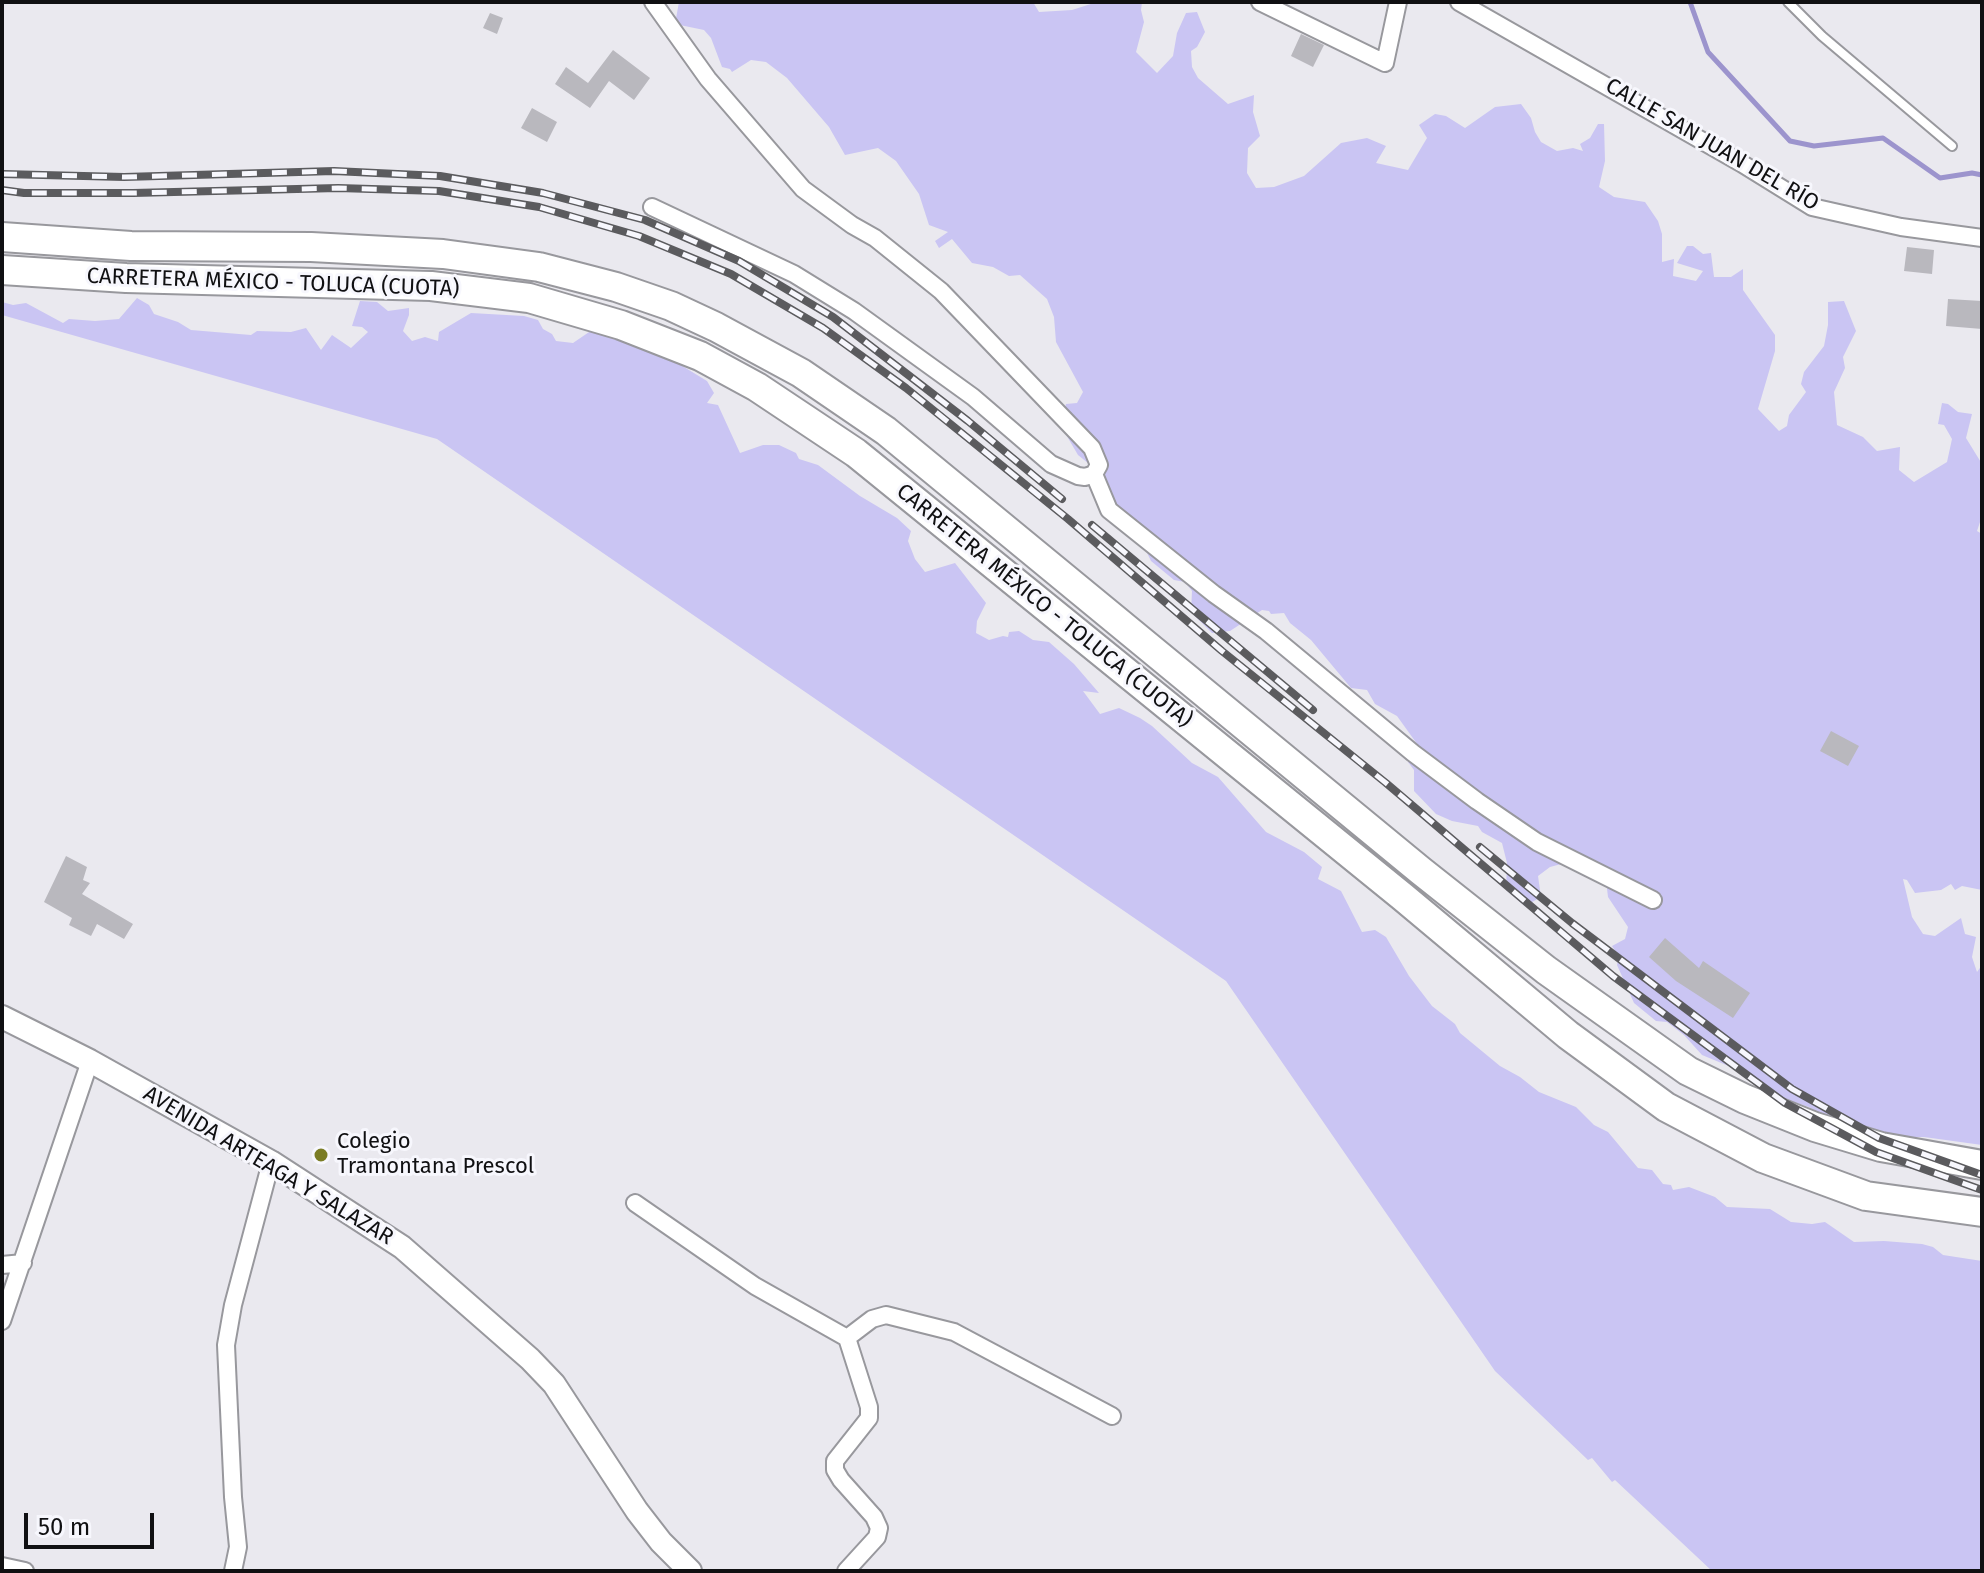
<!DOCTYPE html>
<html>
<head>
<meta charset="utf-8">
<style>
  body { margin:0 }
  #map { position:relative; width:1984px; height:1573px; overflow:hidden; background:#eae9ef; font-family:"Fira Sans",sans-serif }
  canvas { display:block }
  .frame { position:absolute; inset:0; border:4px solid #101012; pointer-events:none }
  .scale { position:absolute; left:24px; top:1513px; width:130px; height:36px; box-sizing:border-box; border:4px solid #101012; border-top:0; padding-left:10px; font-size:24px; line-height:28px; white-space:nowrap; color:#101012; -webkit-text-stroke:6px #f7f7fd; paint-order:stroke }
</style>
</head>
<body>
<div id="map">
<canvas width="1984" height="1573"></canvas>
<div class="frame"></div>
<div class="scale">50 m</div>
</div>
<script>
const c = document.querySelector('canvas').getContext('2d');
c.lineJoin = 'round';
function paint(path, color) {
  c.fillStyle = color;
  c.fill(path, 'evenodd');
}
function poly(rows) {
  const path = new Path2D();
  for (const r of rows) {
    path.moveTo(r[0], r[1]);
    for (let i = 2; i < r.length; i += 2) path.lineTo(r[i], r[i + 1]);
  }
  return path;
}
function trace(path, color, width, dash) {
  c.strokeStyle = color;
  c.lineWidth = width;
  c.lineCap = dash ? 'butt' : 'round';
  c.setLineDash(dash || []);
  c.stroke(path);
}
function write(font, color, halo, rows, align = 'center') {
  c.font = font + ' "Fira Sans",sans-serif';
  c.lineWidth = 6;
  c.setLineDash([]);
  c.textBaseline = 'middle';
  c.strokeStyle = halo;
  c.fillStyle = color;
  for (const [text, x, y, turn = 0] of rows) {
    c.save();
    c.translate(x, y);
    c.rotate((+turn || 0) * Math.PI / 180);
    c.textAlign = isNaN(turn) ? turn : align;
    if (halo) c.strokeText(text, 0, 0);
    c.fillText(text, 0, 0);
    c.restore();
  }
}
paint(poly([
  [679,2,1033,2,1039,12,1072,10,1097,2,1142,2,1141,10,1144,22,1136,52,1157,73,1173,56,1177,33,1186,13,1197,12,1205,32,1197,47,1191,51,1192,67,1198,78,1228,104,1254,95,1253,112,1260,136,1248,148,1247,173,1256,188,1274,187,1304,176,1341,143,1367,138,1386,146,1376,163,1408,170,1427,138,1419,125,1435,114,1446,116,1465,128,1495,107,1521,104,1531,118,1535,132,1541,142,1557,151,1573,148,1583,151,1580,144,1590,138,1598,124,1604,124,1605,161,1599,187,1614,197,1645,202,1658,221,1662,234,1662,262,1674,259,1673,276,1696,281,1703,271,1677,263,1687,246,1693,246,1703,254,1711,253,1714,277,1731,277,1743,269,1743,290,1775,335,1775,351,1758,409,1779,431,1787,426,1789,415,1806,392,1801,384,1804,372,1824,346,1828,325,1828,302,1844,301,1856,331,1843,357,1845,368,1834,392,1837,425,1863,437,1877,451,1900,447,1899,470,1914,482,1947,462,1952,439,1944,425,1938,424,1942,403,1948,404,1958,412,1972,414,1966,438,1982,464,1982,516,1977,531,1982,534,1982,890,1962,886,1955,890,1951,884,1941,890,1915,893,1907,880,1903,879,1912,917,1923,934,1935,936,1961,918,1965,934,1976,937,1972,957,1977,972,1982,965,1982,1145,1924,1137,1889,1137,1836,1125,1809,1107,1769,1094,1748,1074,1702,1055,1684,1035,1667,1022,1656,1021,1634,1003,1617,965,1619,957,1612,946,1625,939,1628,927,1608,897,1605,872,1585,877,1565,863,1550,867,1538,876,1541,897,1525,906,1506,890,1507,863,1502,843,1482,832,1478,826,1452,821,1436,814,1414,791,1414,770,1408,762,1420,748,1397,716,1375,704,1367,690,1351,688,1311,640,1290,623,1284,613,1271,614,1269,611,1262,610,1230,631,1212,633,1191,612,1192,591,1185,582,1174,580,1151,561,1131,520,1113,500,1098,471,1078,455,1061,426,1066,404,1077,403,1083,392,1056,342,1054,317,1047,299,1020,275,1009,276,993,267,972,263,952,239,939,248,935,241,948,232,929,225,919,194,896,161,878,148,845,155,829,127,787,78,766,62,751,60,732,72,730,69,722,67,711,38,704,30,675,24],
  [137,298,149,305,154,314,178,322,191,330,251,335,257,331,291,332,306,328,321,350,332,335,351,348,368,332,362,327,352,326,360,301,377,302,388,311,409,308,409,315,403,331,412,341,425,337,438,341,439,332,471,313,524,316,538,320,543,329,552,334,556,341,573,343,595,328,656,350,707,381,714,393,707,403,718,405,740,453,763,445,779,445,796,453,799,459,818,465,860,496,897,518,911,531,908,541,915,559,925,572,955,563,986,603,977,621,976,633,989,640,1003,636,1008,637,1009,632,1019,631,1033,640,1049,642,1074,664,1099,693,1083,691,1100,714,1119,708,1140,718,1152,726,1192,763,1218,777,1266,832,1304,852,1322,867,1318,879,1341,891,1362,932,1375,930,1386,937,1409,976,1432,1006,1455,1024,1460,1033,1500,1066,1520,1077,1539,1092,1576,1107,1594,1125,1608,1132,1638,1168,1652,1170,1663,1184,1671,1185,1673,1190,1689,1187,1715,1197,1727,1207,1770,1209,1791,1222,1812,1224,1825,1222,1854,1242,1884,1241,1922,1244,1933,1247,1943,1255,1982,1261,1982,1571,1712,1571,1615,1480,1612,1482,1592,1458,1588,1460,1495,1371,1226,981,437,439,2,315,2,302,13,305,26,303,63,323,69,319,95,321,119,319]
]), '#cac5f3');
trace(poly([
  [1690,2,1708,52,1790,141,1814,146,1883,138,1940,178,1972,173,1982,175]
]), '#9c94cd', 5);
paint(poly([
  [490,13,503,18,497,34,483,28],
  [1301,34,1324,45,1313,67,1291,56],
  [613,50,650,78,634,100,609,81,590,108,555,84,566,67,588,83],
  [532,108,557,122,547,142,521,128],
  [1907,247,1934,250,1932,274,1904,271],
  [1948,299,1982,301,1982,329,1946,326],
  [1831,731,1859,746,1848,766,1820,751],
  [66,856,87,867,83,880,90,883,82,894,133,924,124,939,97,924,91,936,69,925,72,918,44,902],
  [1665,938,1699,968,1703,961,1750,993,1733,1018,1676,981,1649,957]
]), '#b9b8be');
const lane = poly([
  [1788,2,1822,36,1952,146]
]);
const street = poly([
  [653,2,708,79,803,189,852,225,875,238,941,291,1092,448,1099,465,1094,474,1109,510,1214,594,1266,631,1413,753,1477,801,1537,842,1653,900],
  [1260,2,1385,63,1398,2],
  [1459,2,1741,163,1812,207,1901,227,1982,238],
  [652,207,794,274,854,311,973,397,1051,464,1078,476,1085,477,1094,474],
  [635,1203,755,1286,847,1338],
  [2,1265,23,1263],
  [2,1321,90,1061],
  [2,1566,25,1571],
  [233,1571,238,1547,233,1497,226,1345,233,1305,271,1162],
  [846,1571,877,1537,879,1528,874,1517,841,1480,835,1470,835,1461,869,1418,869,1407,847,1338,872,1319,886,1315,954,1332,1112,1416]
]);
const secondary = poly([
  [2,1017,90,1061,271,1162,402,1247,530,1359,554,1384,637,1511,661,1542,690,1571]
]);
const highway = poly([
  [2,237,131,246,311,247,443,254,539,267,616,287,671,306,716,327,801,373,886,431,1421,871,1546,970,1688,1071,1745,1099,1815,1127,1881,1147,1982,1165],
  [2,270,126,278,431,286,529,298,621,325,700,356,757,387,856,453,1403,897,1568,1035,1666,1107,1763,1158,1866,1196,1982,1212]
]);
trace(lane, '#98989d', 12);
trace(street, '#98989d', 20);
trace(secondary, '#98989d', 26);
trace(highway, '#98989d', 32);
trace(lane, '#fff', 8);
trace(street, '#fff', 16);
trace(secondary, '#fff', 22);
trace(highway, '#fff', 28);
const rail = poly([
  [2,174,124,177,334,171,440,176,543,193,645,220,739,261,833,317,968,421,1062,499],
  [2,190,24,193,133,193,338,188,439,191,539,207,639,236,731,274,823,328,906,388,1068,519,1222,651,1386,783,1613,976,1785,1103,1876,1152,1982,1190],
  [1092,525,1313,710],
  [1480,847,1572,923,1792,1089,1879,1138,1982,1175]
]);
trace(rail, '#5b5b5e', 8);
trace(rail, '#f7f7fd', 5, [15]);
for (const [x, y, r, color] of [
  [321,1155,8,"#7b7d25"]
]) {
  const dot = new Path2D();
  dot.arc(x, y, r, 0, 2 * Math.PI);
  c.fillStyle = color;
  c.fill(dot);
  trace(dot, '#f7f7fd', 3);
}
write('22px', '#101012', '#f7f7fd', [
  ["CALLE SAN JUAN DEL RÍO",1712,145,30],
  ["CARRETERA MÉXICO - TOLUCA (CUOTA)",273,283,2],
  ["CARRETERA MÉXICO - TOLUCA (CUOTA)",1044,606,39],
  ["AVENIDA ARTEAGA Y SALAZAR",268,1166,31]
]);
write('22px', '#101012', '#f7f7fd', [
  ["Colegio",337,1142],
  ["Tramontana Prescol",337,1167]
], 'left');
</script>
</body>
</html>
